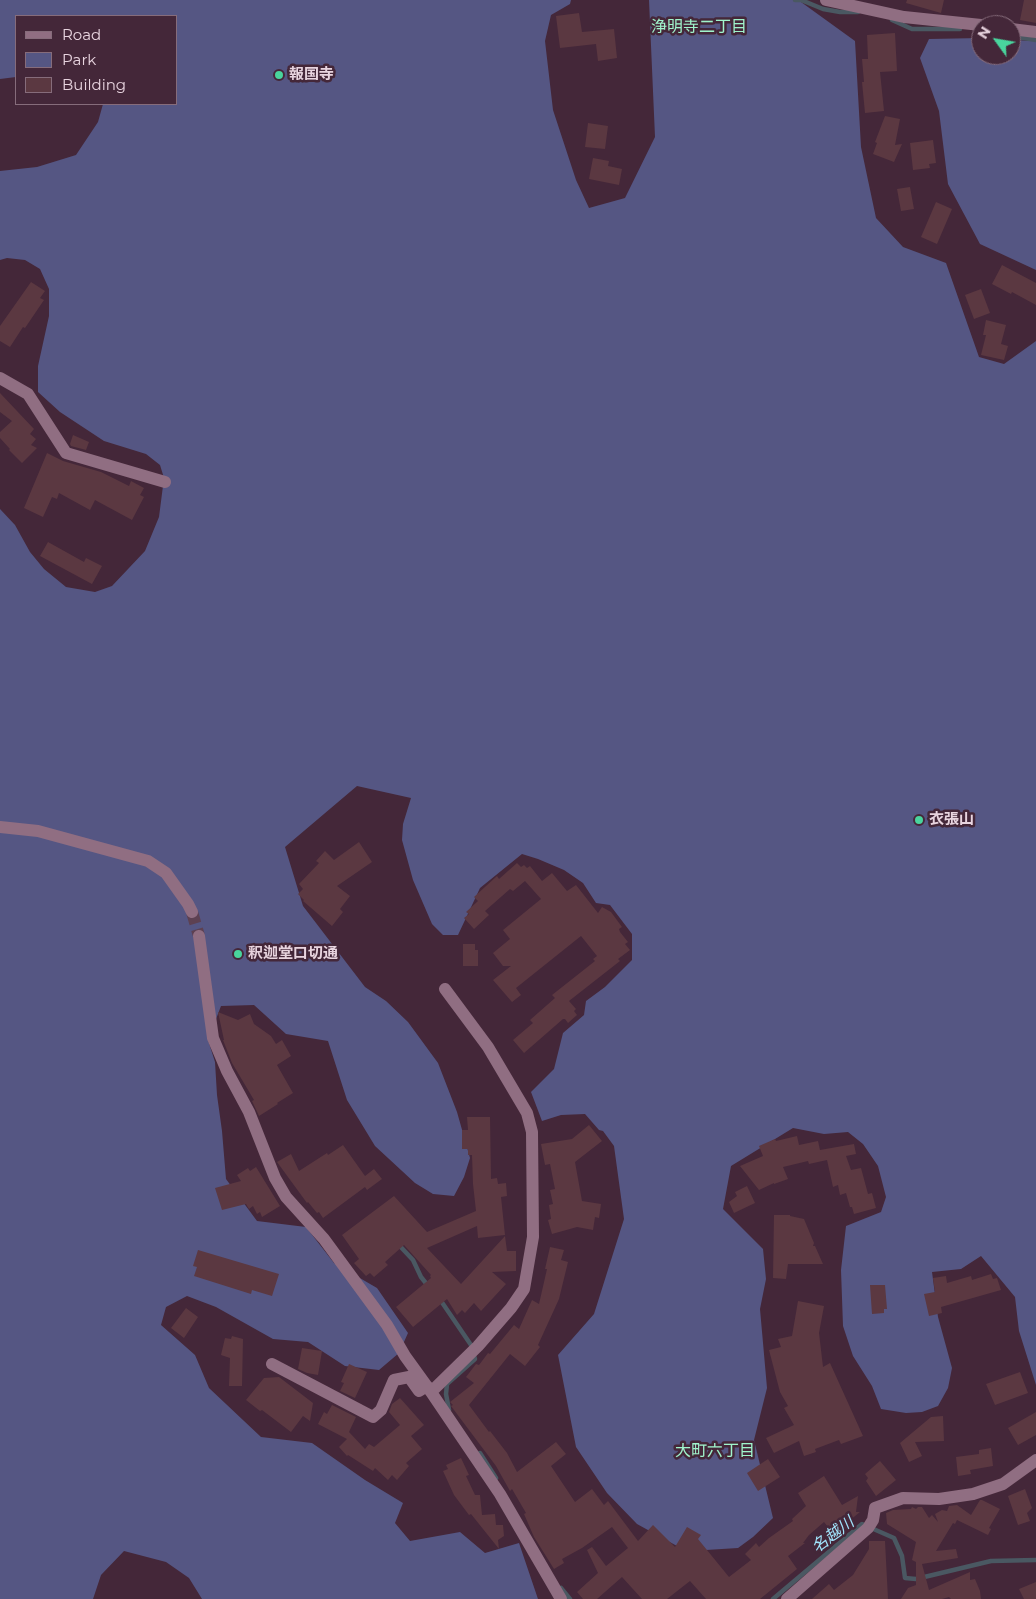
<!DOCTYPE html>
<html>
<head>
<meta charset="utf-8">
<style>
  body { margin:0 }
  #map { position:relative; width:1036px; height:1599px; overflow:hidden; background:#442739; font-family:Montserrat,sans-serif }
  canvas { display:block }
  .legend { position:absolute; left:15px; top:15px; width:162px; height:90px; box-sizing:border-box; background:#442739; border:1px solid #866c7b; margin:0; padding:6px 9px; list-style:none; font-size:15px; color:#e8d4df }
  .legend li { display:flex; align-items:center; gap:10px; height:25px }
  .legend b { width:25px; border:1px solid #866c7b }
  .north { position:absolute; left:971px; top:15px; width:50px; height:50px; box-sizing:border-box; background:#442739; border:1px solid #866c7b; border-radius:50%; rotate:302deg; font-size:14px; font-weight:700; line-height:20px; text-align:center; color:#e8d4df }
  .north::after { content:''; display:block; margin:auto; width:18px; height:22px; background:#49d49d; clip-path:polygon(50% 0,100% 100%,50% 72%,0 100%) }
</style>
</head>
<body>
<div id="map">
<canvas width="1036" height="1599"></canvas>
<ul class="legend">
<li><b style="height:6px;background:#906e82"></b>Road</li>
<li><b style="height:14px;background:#555683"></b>Park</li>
<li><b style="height:14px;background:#5b3841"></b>Building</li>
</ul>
<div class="north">N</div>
</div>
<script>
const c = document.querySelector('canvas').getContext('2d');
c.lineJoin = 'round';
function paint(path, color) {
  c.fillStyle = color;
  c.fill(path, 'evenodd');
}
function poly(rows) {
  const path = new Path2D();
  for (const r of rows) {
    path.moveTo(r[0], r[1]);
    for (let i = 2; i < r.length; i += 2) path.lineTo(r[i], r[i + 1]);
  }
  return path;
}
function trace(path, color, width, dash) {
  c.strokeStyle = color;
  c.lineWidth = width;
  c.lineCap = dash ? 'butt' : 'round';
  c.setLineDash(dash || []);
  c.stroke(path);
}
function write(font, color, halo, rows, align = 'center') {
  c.font = font + ' Montserrat,"Noto Sans JP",sans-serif';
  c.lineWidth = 5;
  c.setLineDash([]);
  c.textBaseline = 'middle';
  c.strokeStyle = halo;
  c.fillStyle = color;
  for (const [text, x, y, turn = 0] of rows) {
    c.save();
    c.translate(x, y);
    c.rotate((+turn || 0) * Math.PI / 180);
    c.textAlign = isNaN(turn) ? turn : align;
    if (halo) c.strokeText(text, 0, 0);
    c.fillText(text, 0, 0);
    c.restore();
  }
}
paint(poly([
  [0,0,571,0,570,4,551,15,545,41,553,110,576,180,589,208,625,198,655,137,649,0,795,0,801,2,855,41,861,147,876,218,903,247,946,263,979,357,1004,364,1036,341,1036,1385,1019,1331,1015,1297,981,1256,961,1269,932,1272,938,1317,952,1368,948,1388,938,1406,922,1412,906,1413,881,1409,872,1386,853,1356,843,1326,841,1270,846,1226,881,1212,886,1197,878,1166,863,1144,848,1132,824,1134,793,1128,731,1166,723,1209,763,1249,766,1279,760,1309,767,1388,754,1440,773,1518,753,1537,738,1548,706,1550,677,1546,637,1524,607,1493,576,1447,558,1355,594,1314,624,1219,614,1146,603,1131,599,1130,585,1114,561,1115,542,1121,531,1092,554,1069,563,1033,584,1015,586,1001,605,987,632,960,632,934,610,905,596,903,583,883,564,870,538,859,522,854,480,888,458,935,443,935,432,924,413,880,402,840,403,824,411,798,357,786,285,847,303,906,365,987,386,1001,408,1022,438,1063,457,1112,470,1158,464,1177,454,1196,433,1194,415,1183,375,1146,347,1100,328,1041,286,1034,254,1005,221,1006,208,1040,215,1062,217,1095,222,1131,226,1179,257,1221,306,1227,334,1263,377,1288,408,1333,399,1353,379,1370,345,1366,308,1342,273,1339,216,1307,187,1296,166,1307,161,1325,195,1355,209,1388,261,1437,312,1443,365,1480,403,1503,395,1523,410,1541,460,1532,485,1553,519,1543,538,1599,202,1599,189,1578,166,1562,124,1551,101,1575,93,1599,0,1599,0,509,15,525,30,552,44,569,66,587,95,592,112,586,145,551,159,517,164,478,160,465,146,454,104,441,60,412,38,392,38,366,49,316,49,289,40,269,25,260,7,258,0,260,0,171,37,167,76,155,98,122,103,104,176,104,176,16,16,16,16,77,0,79],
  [981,38,981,55,1011,55,1011,40,1036,41,1036,270,980,244,948,184,939,111,920,58,929,39]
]), '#555683');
trace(poly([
  [795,0,801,0,823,9,840,12,858,12],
  [892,20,912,29,960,29],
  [1011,36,1036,40],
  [397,1243,413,1260,421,1277,429,1287],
  [439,1298,471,1345,475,1359,447,1384,446,1394,449,1410],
  [480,1453,496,1478],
  [561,1588,570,1599],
  [773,1599,862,1524,894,1538,902,1556,905,1578,916,1579,991,1561,1036,1560]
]), '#4a5862', 4.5);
paint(poly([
  [907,0,944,0,941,13,906,3],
  [1024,0,1036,0,1036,23,1020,20],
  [579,13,582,32,614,29,617,58,598,61,596,44,560,48,556,16],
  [895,33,897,71,880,72,884,111,865,113,862,82,864,82,862,59,868,59,867,35],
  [885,116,900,119,895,145,902,144,894,162,873,154,877,143,875,142],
  [588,123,608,126,605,149,585,147],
  [933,140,936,163,929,164,930,168,913,170,910,143],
  [593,158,609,161,608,166,622,169,619,185,589,179],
  [910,187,914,209,901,211,897,189],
  [936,202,952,209,937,244,921,237],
  [1002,265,1036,283,1036,305,1012,292,1011,294,992,284],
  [31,282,45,291,40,298,44,300,25,328,23,327,10,347,0,341,0,326],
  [981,289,990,313,974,319,965,295],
  [986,320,1006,325,1001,344,1008,346,1004,360,981,355,986,335,983,335],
  [0,393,34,429,30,434,36,439,31,445,37,448,22,463,9,450,10,449,0,438,0,432,12,421,0,412],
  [73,435,89,442,86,450,71,446,70,444],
  [47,453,63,461,101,472,129,486,131,481,144,488,140,495,144,497,132,520,95,500,90,510,59,493,57,499,52,497,43,517,24,508],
  [48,542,84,562,86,558,102,566,92,584,40,556],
  [359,842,372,862,337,886,350,896,340,909,343,912,332,926,303,901,304,900,298,894,303,889,299,884,319,863,316,861,325,851,334,860],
  [517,863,521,867,524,865,527,868,530,866,542,881,552,873,567,891,576,885,598,913,602,907,611,912,622,927,619,929,620,932,628,942,625,944,630,950,618,959,620,961,569,1001,576,1009,574,1011,577,1015,568,1023,565,1019,563,1019,524,1053,513,1040,533,1023,530,1020,555,998,552,995,595,961,593,959,597,956,581,936,516,988,521,995,512,1002,493,980,511,966,503,966,493,953,510,939,503,930,541,899,525,881,513,891,510,889,485,911,489,915,474,929,464,918,469,914,466,912,478,901,474,897,497,876,499,879],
  [463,944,475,944,475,950,478,950,478,966,463,966],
  [218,1012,238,1020,250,1014,254,1024,271,1036,276,1044,282,1040,291,1056,277,1065,293,1093,277,1103,278,1104,259,1116,252,1101,254,1100,232,1063,223,1040,224,1040],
  [467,1117,490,1117,491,1179,497,1178,498,1184,506,1183,507,1196,501,1197,505,1235,478,1238,477,1226,427,1248,461,1284,505,1236,507,1251,516,1251,516,1271,492,1272,506,1284,481,1311,474,1303,465,1313,462,1310,457,1315,447,1299,413,1327,396,1307,431,1278,430,1276,431,1275,404,1245,385,1262,388,1265,374,1277,370,1273,366,1276,354,1263,359,1259,342,1235,394,1196,427,1232,476,1211,473,1184,472,1155,468,1155,468,1149,462,1149,462,1130,468,1130],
  [589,1125,602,1141,575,1162,582,1201,601,1204,599,1218,595,1217,593,1230,577,1227,552,1234,548,1220,551,1219,549,1205,553,1204,550,1190,555,1189,550,1164,545,1165,541,1144,572,1139],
  [797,1136,799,1145,818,1141,820,1150,854,1144,856,1154,846,1156,851,1170,861,1168,868,1194,872,1193,876,1208,854,1214,852,1207,850,1207,846,1193,840,1195,838,1185,833,1187,827,1160,809,1164,808,1161,783,1167,788,1179,774,1184,774,1183,759,1190,740,1166,763,1156,759,1146,775,1139,776,1141],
  [343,1145,365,1176,374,1169,382,1179,367,1190,365,1187,323,1218,319,1212,317,1213,308,1202,307,1203,277,1162,291,1154,299,1171,327,1153,328,1155],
  [256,1167,280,1206,262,1217,260,1212,257,1214,253,1206,249,1209,246,1204,222,1210,215,1188,241,1181,237,1175,248,1168,250,1171],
  [747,1186,755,1203,734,1213,729,1202,737,1196,735,1192],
  [774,1215,790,1215,790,1216,804,1219,814,1243,813,1246,815,1246,823,1264,788,1264,786,1279,773,1278],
  [550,1247,564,1250,561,1260,568,1262,559,1299,538,1345,540,1347,525,1366,510,1354,469,1405,489,1432,490,1431,507,1453,517,1472,556,1442,566,1454,551,1466,575,1502,592,1489,604,1505,608,1501,638,1541,653,1525,675,1547,687,1527,701,1535,698,1539,729,1577,751,1560,745,1554,756,1543,759,1547,769,1538,793,1521,792,1519,806,1506,798,1493,824,1476,842,1505,858,1496,856,1512,860,1512,839,1529,832,1532,824,1522,809,1535,803,1543,805,1543,788,1556,797,1569,760,1599,706,1599,690,1581,667,1599,642,1599,622,1577,597,1599,583,1599,577,1592,598,1573,587,1550,592,1547,606,1566,628,1548,612,1527,582,1548,562,1559,564,1563,554,1569,534,1537,524,1514,526,1513,512,1489,510,1491,496,1466,451,1406,453,1405,450,1402,474,1383,466,1377,476,1364,479,1365,488,1353,490,1354,514,1325,519,1329,532,1300,539,1304,547,1269,545,1269],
  [198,1250,279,1274,272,1296,252,1290,251,1294,194,1276,197,1267,193,1266],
  [991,1274,993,1279,997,1278,1001,1290,941,1307,942,1313,929,1316,924,1294,935,1292,933,1278,946,1276,947,1283,971,1276,972,1280],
  [870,1285,885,1285,887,1309,884,1309,884,1313,872,1314],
  [798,1301,824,1306,819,1333,823,1367,830,1363,863,1436,841,1444,839,1440,815,1449,816,1452,804,1456,799,1441,774,1453,766,1438,794,1425,784,1408,788,1406,780,1392,769,1350,781,1347,778,1339,792,1336],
  [186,1308,198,1317,184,1338,171,1328],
  [232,1336,243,1339,242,1386,229,1386,230,1358,221,1355,225,1338,231,1339],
  [302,1348,322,1351,318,1375,307,1373,298,1369],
  [349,1364,367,1372,355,1398,340,1391,344,1383,341,1382],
  [1020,1372,1028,1393,995,1405,986,1384],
  [279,1377,313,1403,310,1421,303,1416,291,1432,262,1410,260,1411,246,1400,264,1378],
  [400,1398,424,1425,411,1436,422,1449,406,1463,409,1466,397,1480,392,1475,388,1480,375,1468,373,1471,348,1455,347,1456,339,1447,347,1439,318,1424,324,1412,327,1414,332,1405,356,1417,349,1432,365,1449,369,1444,374,1447,400,1425,389,1412,392,1404],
  [1036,1412,1036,1435,1018,1445,1008,1428],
  [943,1416,944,1441,915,1442,922,1456,909,1462,900,1443,931,1417],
  [991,1448,993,1466,970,1470,971,1474,958,1476,956,1457,979,1454,979,1450],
  [461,1458,469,1475,466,1476,475,1495,480,1495,482,1515,495,1514,496,1525,503,1525,504,1536,498,1540,499,1549,471,1514,469,1515,454,1495,443,1471,448,1469,446,1465],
  [768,1459,780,1477,758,1491,747,1473],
  [880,1461,896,1480,876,1496,866,1481,868,1478,865,1474],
  [1025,1489,1032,1508,1027,1513,1030,1521,1018,1525,1008,1496],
  [980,1500,982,1500,1000,1509,989,1528,991,1529,988,1535,957,1520,955,1524,953,1523,936,1551,956,1549,958,1558,922,1564,929,1590,970,1572,970,1580,975,1579,980,1591,981,1599,951,1599,949,1597,942,1599,901,1599,908,1588,916,1585,916,1562,912,1560,916,1542,887,1524,886,1513,893,1510,911,1509,912,1507,916,1509,918,1507,922,1507,929,1518,932,1515,938,1522,935,1514,942,1510,947,1511,949,1506,957,1505,971,1515],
  [869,1541,885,1541,888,1599,812,1599,829,1584,834,1590,853,1575,869,1549],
  [1036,1582,1036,1599,1024,1599,1019,1589]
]), '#5b3841');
trace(poly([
  [192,912,199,936]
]), '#5d4152', 12, [12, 6]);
trace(poly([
  [826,0,904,17,981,25],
  [1011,29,1036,32],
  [0,378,28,394,66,453,165,482],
  [0,827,38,831,148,861,166,873,188,904,192,912],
  [199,936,213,1038,227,1071,249,1112,275,1178,286,1197,324,1239,387,1325,405,1356,431,1392,500,1494,561,1599],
  [272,1364,373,1417,381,1410,394,1380,409,1377,419,1391,427,1386],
  [431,1392,478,1346,511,1308,524,1289,533,1237,532,1132,527,1113,488,1047,445,989],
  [787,1599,868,1528,873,1520,875,1508,903,1498,939,1499,973,1494,1003,1484,1036,1460]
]), '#906e82', 12);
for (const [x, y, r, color] of [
  [279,75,5,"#49d49d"],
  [919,820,5,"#49d49d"],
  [238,954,5,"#49d49d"]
]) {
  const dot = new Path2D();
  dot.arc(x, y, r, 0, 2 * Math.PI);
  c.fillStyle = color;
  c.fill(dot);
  trace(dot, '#442739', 2);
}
write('bold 15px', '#e8d4df', '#442739', [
  ["報国寺",289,75],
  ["衣張山",929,820],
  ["釈迦堂口切通",248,954]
], 'left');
write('16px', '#a0f4cc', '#442739', [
  ["浄明寺二丁目",699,27],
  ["大町六丁目",715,1451]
]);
write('italic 16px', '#a1e3fb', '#442739', [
  ["名越川",833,1535,-37]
]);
</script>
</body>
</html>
